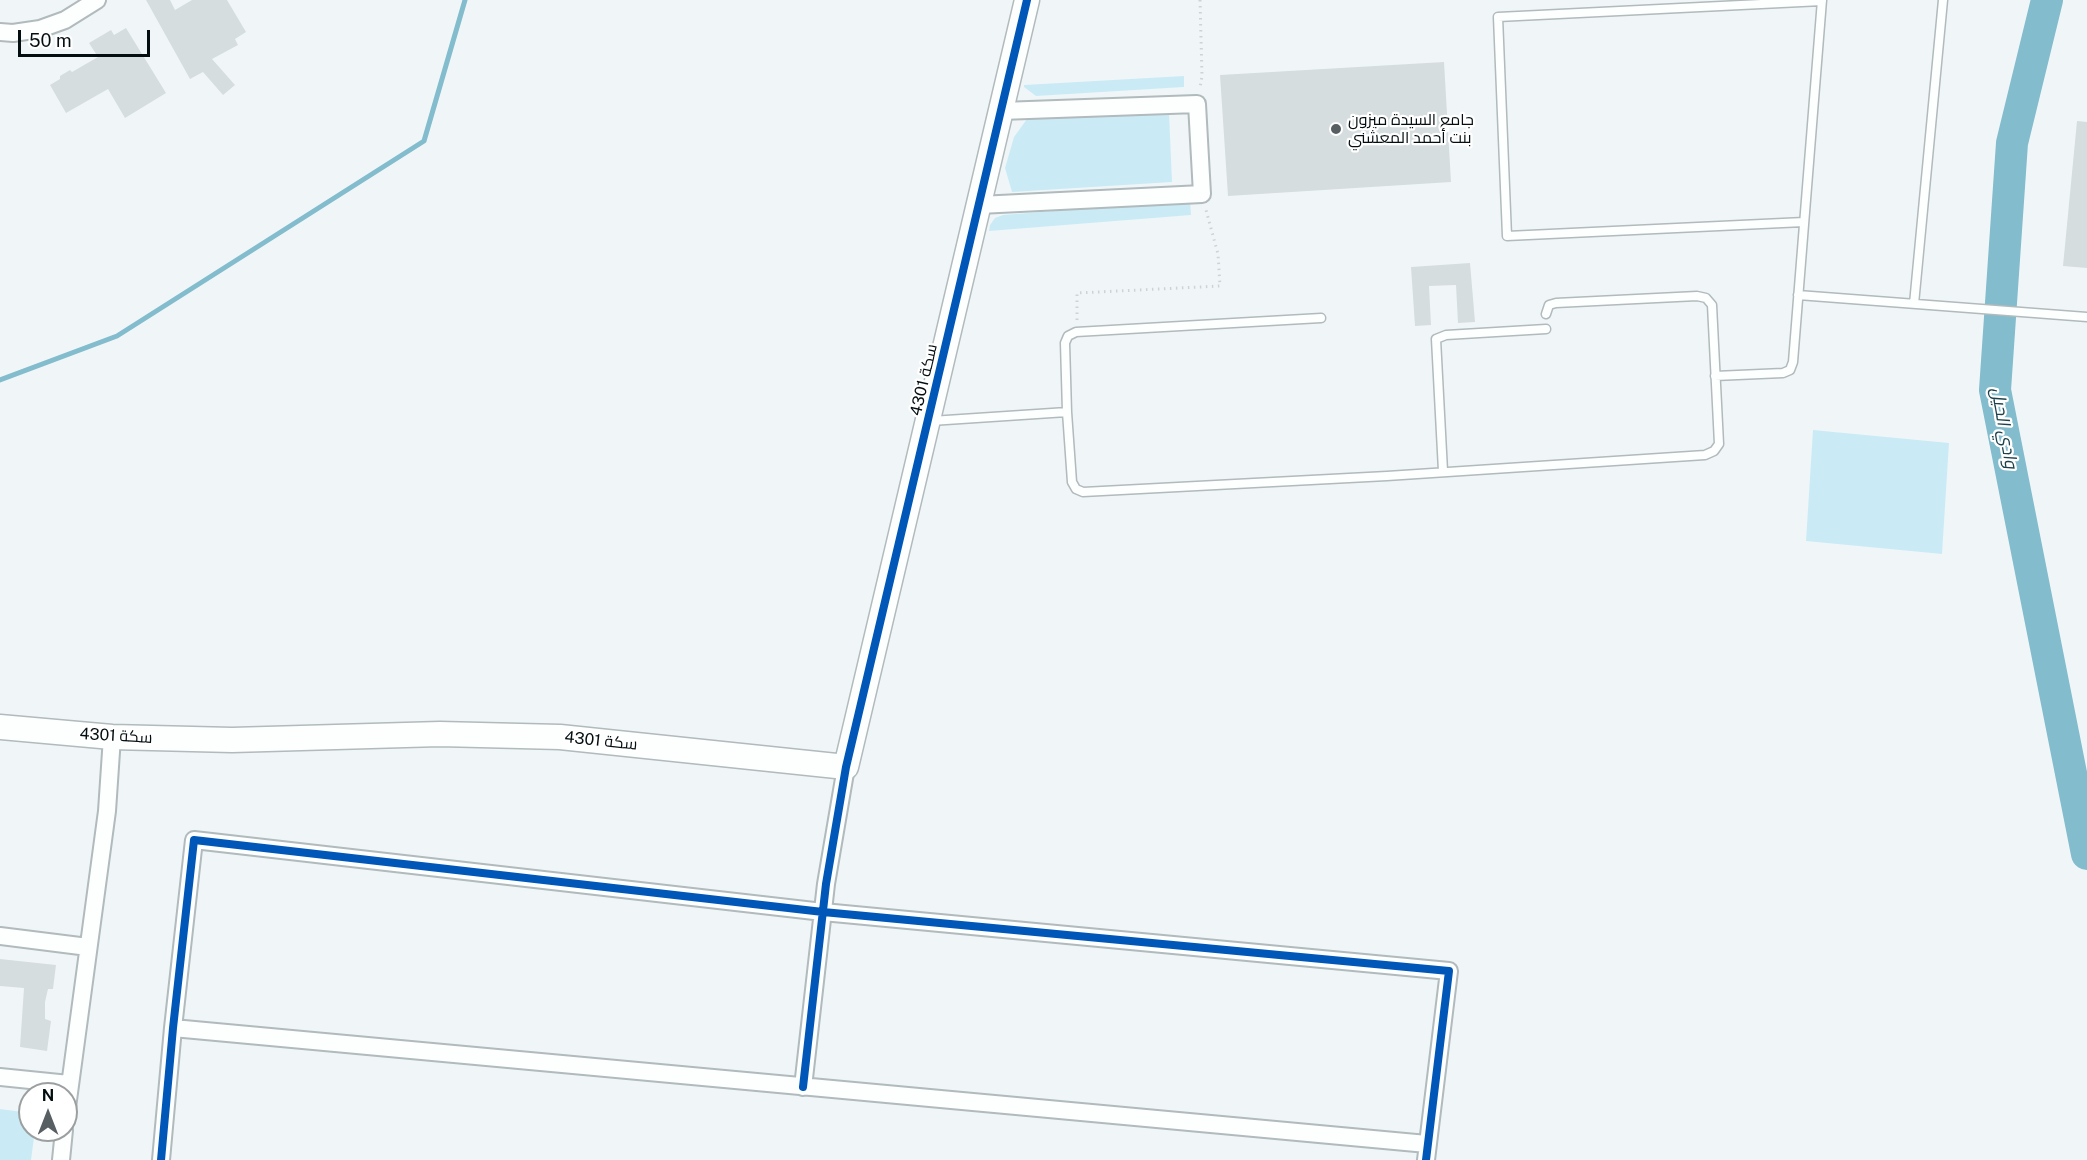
<!DOCTYPE html>
<html>
<head>
<meta charset="utf-8">
<style>
  body { margin:0 }
  #map { position:relative; width:2087px; height:1160px; overflow:hidden; background:#f0f6f8; font-family:"Public Sans",sans-serif }
  canvas { display:block }
  .north { position:absolute; left:18px; top:1082px; width:60px; height:60px; box-sizing:border-box; background:#fff; border:2px solid #9b9fa0; border-radius:50%; rotate:0deg; font-size:16px; font-weight:700; line-height:24px; text-align:center; color:#040e11 }
  .north::after { content:''; display:block; margin:auto; width:21px; height:27px; background:#575f62; clip-path:polygon(50% 0,100% 100%,50% 72%,0 100%) }
  .scale { position:absolute; left:18px; top:30px; width:132px; height:27px; box-sizing:border-box; border:3px solid #040e11; border-top:0; padding-left:8px; font-size:18px; line-height:21px; white-space:nowrap; color:#040e11; -webkit-text-stroke:4px #fff; paint-order:stroke }
</style>
</head>
<body>
<div id="map">
<canvas width="2087" height="1160"></canvas>
<div class="north">N</div>
<div class="scale">50 m</div>
</div>
<script>
const c = document.querySelector('canvas').getContext('2d');
c.lineJoin = 'round';
function paint(path, color) {
  c.fillStyle = color;
  c.fill(path, 'evenodd');
}
function poly(rows) {
  const path = new Path2D();
  for (const r of rows) {
    path.moveTo(r[0], r[1]);
    for (let i = 2; i < r.length; i += 2) path.lineTo(r[i], r[i + 1]);
  }
  return path;
}
function trace(path, color, width, dash) {
  c.strokeStyle = color;
  c.lineWidth = width;
  c.lineCap = dash ? 'butt' : 'round';
  c.setLineDash(dash || []);
  c.stroke(path);
}
function write(font, color, halo, rows, align = 'center') {
  c.font = font + ' "Public Sans",Cairo,sans-serif';
  c.lineWidth = 4.5;
  c.setLineDash([]);
  c.textBaseline = 'middle';
  c.strokeStyle = halo;
  c.fillStyle = color;
  for (const [text, x, y, turn = 0] of rows) {
    c.save();
    c.translate(x, y);
    c.rotate((+turn || 0) * Math.PI / 180);
    c.textAlign = isNaN(turn) ? turn : align;
    if (halo) c.strokeText(text, 0, 0);
    c.fillText(text, 0, 0);
    c.restore();
  }
}
paint(poly([
  [1184,76,1184,87,1036,96,1024,87,1024,85],
  [1169,112,1172,182,1012,192,1005,168,1014,137,1027,119],
  [1190,200,1191,215,989,231,990,225,995,218,1003,215],
  [1813,430,1949,443,1942,554,1806,541],
  [0,1109,30,1113,30,1130,35,1130,31,1160,0,1160]
]), '#caebf6');
trace(poly([
  [0,380,117,336,424,141,465,0]
]), '#82bccd', 5);
trace(poly([
  [2047,0,2012,143,1995,390,2087,854]
]), '#82bccd', 32);
paint(poly([
  [146,0,170,0,175,10,192,0,227,0,246,32,235,39,238,45,212,59,235,85,223,95,203,72,190,79],
  [126,28,166,93,125,118,108,89,66,113,50,85,60,79,60,76,70,70,72,72,98,57,89,43,111,30,114,35],
  [1444,62,1451,182,1228,196,1220,75],
  [2077,121,2087,122,2087,268,2063,266],
  [1470,263,1475,322,1458,323,1456,285,1429,286,1431,325,1415,326,1411,267],
  [0,959,56,965,53,989,48,989,45,1002,45,1019,51,1021,47,1051,20,1047,24,988,0,986]
]), '#d5dddf');
const lane = poly([
  [1804,222,1507,236,1498,17,1822,1],
  [1798,295,2087,317],
  [1914,304,1943,0],
  [1321,318,1076,332,1068,336,1065,343,1067,412,1072,482,1076,489,1083,492,1387,476,1705,455,1714,451,1719,444,1712,305,1706,298,1697,296,1556,303,1549,305,1546,314],
  [1715,376,1783,373,1790,370,1793,362,1822,0],
  [931,421,1067,412],
  [1443,471,1436,339,1446,335,1546,329]
]);
const street = poly([
  [0,32,13,33,40,29,65,20,97,0],
  [979,205,1202,194,1197,104,1001,111],
  [0,936,88,947],
  [173,1028,1427,1144],
  [0,1077,69,1084],
  [803,1087,826,884,846,767],
  [66,1115,107,811,112,737],
  [61,1160,64,1130],
  [161,1160,173,1028,194,840,823,912,1449,971,1426,1160]
]);
const secondary = poly([
  [0,727,112,737,232,740,440,734,560,737,846,767,1027,0]
]);
trace(lane, '#b1babc', 11);
trace(street, '#b1babc', 20);
trace(secondary, '#b1babc', 27);
trace(poly([
  [1200,0,1202,76,1200,88],
  [1077,320,1077,293,1220,286,1218,254,1206,210]
]), '#d0d2d3', 3, [1.5, 4.5]);
trace(lane, '#fdfefe', 8);
trace(street, '#fdfefe', 16);
trace(secondary, '#fdfefe', 24);
trace(poly([
  [803,1087,826,884,846,767,1027,0],
  [161,1160,173,1028,194,840,823,912,1449,971,1426,1160]
]), '#0057b8', 8);
for (const [x, y, r, color] of [
  [1336,129,6,"#575f62"]
]) {
  const dot = new Path2D();
  dot.arc(x, y, r, 0, 2 * Math.PI);
  c.fillStyle = color;
  c.fill(dot);
  trace(dot, '#fff', 2);
}
write('16px', '#040e11', '#fff', [
  ["جامع السيدة ميزون",1348,120],
  ["بنت أحمد المعشني",1348,138]
], 'left');
write('16px', '#040e11', '#fff', [
  ["سكة 4301",924,380,-77],
  ["سكة 4301",116,736,3],
  ["سكة 4301",601,741,6]
]);
write('italic 18px', '#1b414b', '#fff', [
  ["وادي الحيل",2004,428,80]
]);
</script>
</body>
</html>
